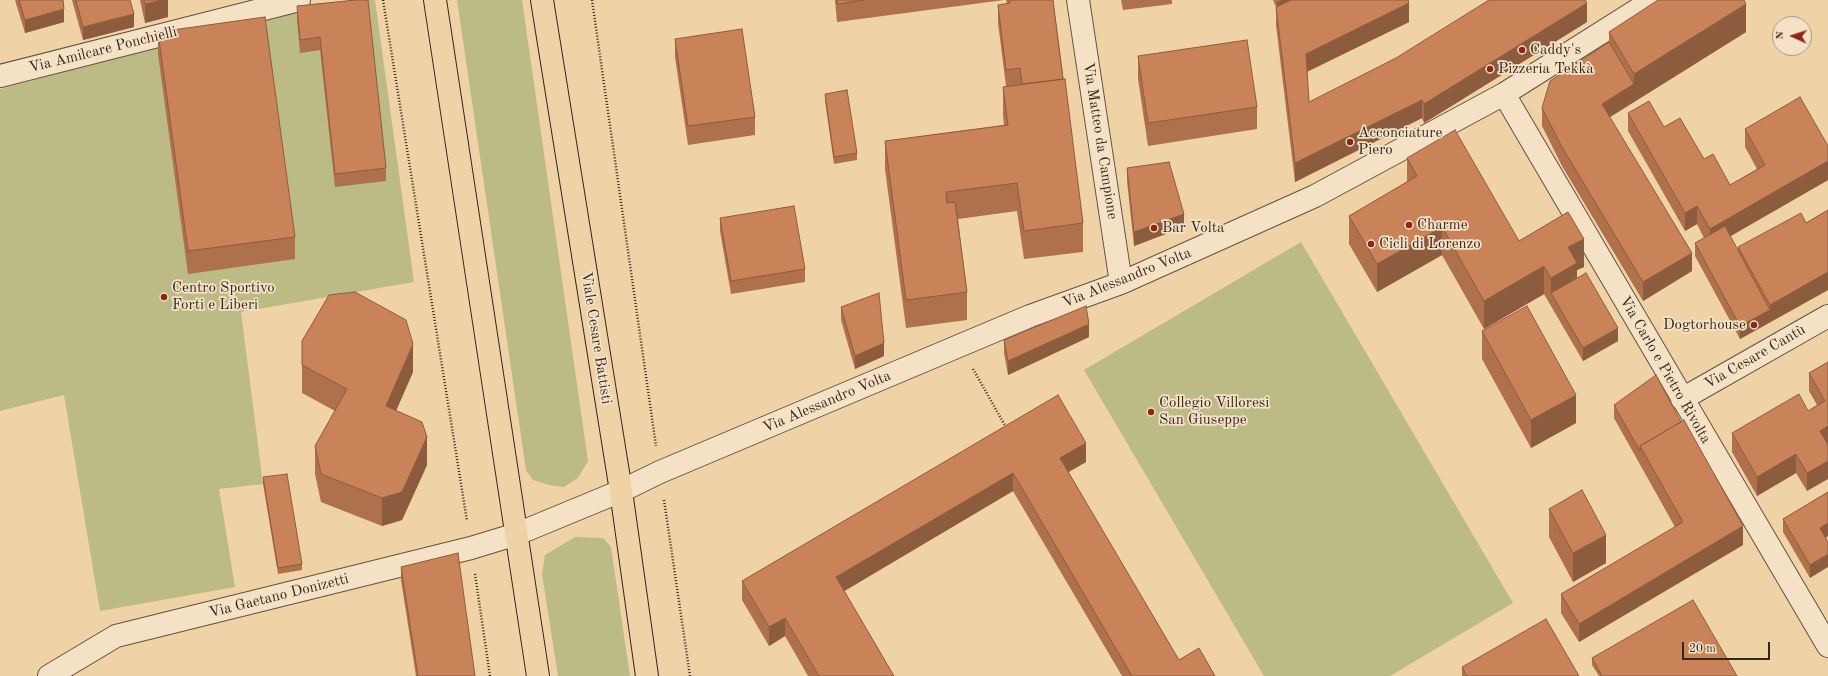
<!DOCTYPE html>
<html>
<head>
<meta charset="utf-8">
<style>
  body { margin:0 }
  #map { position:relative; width:1828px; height:676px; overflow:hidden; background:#f0d2a7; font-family:"Old Standard TT",serif }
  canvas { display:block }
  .north { position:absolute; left:1772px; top:16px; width:40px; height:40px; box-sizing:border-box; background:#f5e2c6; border:1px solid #a79784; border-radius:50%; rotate:273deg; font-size:11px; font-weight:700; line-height:16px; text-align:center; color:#332721 }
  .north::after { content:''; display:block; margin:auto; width:14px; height:18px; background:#8f2418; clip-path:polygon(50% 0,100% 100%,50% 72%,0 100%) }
  .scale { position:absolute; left:1682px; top:642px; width:88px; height:18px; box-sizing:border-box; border:2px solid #332721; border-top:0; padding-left:5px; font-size:12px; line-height:14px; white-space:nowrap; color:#332721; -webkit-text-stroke:3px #f5e2c6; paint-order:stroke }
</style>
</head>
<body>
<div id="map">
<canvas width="1828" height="676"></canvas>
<div class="north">N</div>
<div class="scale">20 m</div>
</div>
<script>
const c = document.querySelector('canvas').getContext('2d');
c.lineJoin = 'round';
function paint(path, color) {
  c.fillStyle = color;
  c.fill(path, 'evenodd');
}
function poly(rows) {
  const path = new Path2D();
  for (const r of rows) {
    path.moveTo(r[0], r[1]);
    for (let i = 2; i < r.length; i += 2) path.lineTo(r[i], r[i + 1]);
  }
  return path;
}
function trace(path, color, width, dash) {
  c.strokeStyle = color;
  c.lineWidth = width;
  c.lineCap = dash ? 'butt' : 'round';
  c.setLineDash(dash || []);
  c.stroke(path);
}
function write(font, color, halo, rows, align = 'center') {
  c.font = font + ' "Old Standard TT",serif';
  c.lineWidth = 3.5;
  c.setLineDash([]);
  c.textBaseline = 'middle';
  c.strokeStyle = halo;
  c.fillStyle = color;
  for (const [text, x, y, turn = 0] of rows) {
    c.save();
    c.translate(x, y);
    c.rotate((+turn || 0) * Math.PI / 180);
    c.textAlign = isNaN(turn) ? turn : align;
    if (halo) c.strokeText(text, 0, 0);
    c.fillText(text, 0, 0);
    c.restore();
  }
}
paint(poly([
  [355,0,375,0,414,282,241,312,263,484,219,489,235,587,100,611,64,395,0,411,0,89,151,49,152,43],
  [457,0,522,0,588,461,578,478,564,487,549,485,533,480,526,470],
  [1301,242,1513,603,1390,676,1264,676,1084,370],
  [575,537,603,538,611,547,630,676,558,676,542,574,545,555]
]), '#bcbb85');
const minor = poly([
  [1078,0,1121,283],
  [0,76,299,0],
  [1504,94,1828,646],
  [1682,399,1828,316],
  [49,676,116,636,471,548,517,534,621,491,660,472,1030,316,1121,283,1315,196,1504,94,1653,0]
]);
const major = poly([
  [435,0,538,676],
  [542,0,621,491,647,676]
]);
trace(minor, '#625242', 24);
trace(major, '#332721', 24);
trace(poly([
  [383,0,467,521],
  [592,0,656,446],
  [973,369,1007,429],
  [664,500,690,676],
  [475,574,490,676]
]), '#332721', 2.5, [1, 2]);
trace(minor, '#f5e2c6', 22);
trace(major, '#f0d2a7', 22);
paint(poly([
  [15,0,63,0,64,22,25,33],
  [72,0,130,0,134,27,83,40],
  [140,0,168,0,168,17,145,23],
  [356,0,386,168,386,181,335,187,320,50,300,53,297,19,297,6],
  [835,0,1004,0,837,22],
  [1006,0,1053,0,1083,223,1083,252,1024,259,1017,211,958,219,967,292,967,320,906,328,885,169,885,141,1004,125,1003,115,1003,87,1006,86,998,23,998,5,1007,4],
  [1121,0,1172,0,1172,4,1123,10],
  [1273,0,1408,0,1409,22,1307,72,1309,102,1587,22,1424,123,1422,118,1295,182,1276,25,1276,7],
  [158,32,295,237,295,259,188,274,158,54],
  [1609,32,1746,32,1610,117,1692,271,1643,301,1562,166,1542,126,1542,108,1609,42],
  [675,39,755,117,755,135,688,145,675,57],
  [1138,56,1257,107,1257,129,1148,146,1138,79],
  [825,94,857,153,857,160,834,164,825,101],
  [1628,113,1664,127,1704,159,1730,185,1757,169,1745,147,1745,129,1828,146,1828,180,1730,236,1738,252,1738,247,1806,223,1828,210,1828,290,1740,339,1695,256,1695,243,1704,238,1697,224,1685,231,1628,131],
  [1407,158,1519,241,1584,267,1577,270,1577,278,1618,341,1583,361,1544,294,1484,329,1442,255,1377,292,1349,244,1349,216,1407,182],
  [1127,168,1184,227,1134,246,1127,181],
  [720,218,805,269,805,282,731,294,720,231],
  [841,307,884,356,855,369,841,320],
  [1482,331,1576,423,1531,448,1482,359],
  [1089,337,1008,375,1004,353,1004,340],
  [302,341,413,372,396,410,427,465,402,520,382,526,321,502,315,474,315,446,335,411,302,393],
  [1828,362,1828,445,1807,491,1796,473,1757,496,1732,452,1732,433,1808,411,1817,405,1809,391,1809,373],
  [1058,395,1086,462,1068,472,1179,660,1215,676,1122,676,1013,491,844,591,894,676,808,676,785,636,769,646,742,600,742,581],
  [1614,405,1743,545,1579,642,1561,613,1561,594,1675,527,1614,418],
  [263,477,302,564,302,570,278,574,263,484],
  [1828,492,1828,536,1826,538,1810,578,1783,532,1783,519],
  [1549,509,1606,563,1573,582,1549,537],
  [401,567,475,676,416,676,401,580],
  [1592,658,1737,676,1599,676,1592,665],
  [1462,667,1579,676,1462,676]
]), '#ae714c');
paint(poly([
  [163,0,168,0,168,17,145,23,145,4],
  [1281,0,1295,0,1277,9,1277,2],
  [1409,3,1409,22,1306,72,1306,54],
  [1587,3,1587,22,1424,123,1424,104],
  [1746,4,1746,32,1602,122,1602,104,1634,84,1634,74],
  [64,9,64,22,25,33,25,20],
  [134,14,134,27,83,40,83,27],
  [1422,100,1422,118,1295,182,1295,163],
  [1828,161,1828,180,1710,248,1710,229],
  [1697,206,1697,224,1685,231,1685,213],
  [1184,214,1184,227,1134,246,1134,232],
  [1442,227,1442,255,1377,292,1377,264],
  [1584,239,1584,267,1577,270,1577,291,1551,293,1551,278,1568,247],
  [1692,253,1692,271,1643,301,1643,282],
  [1544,266,1544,294,1484,329,1484,301],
  [1828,272,1828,290,1740,339,1740,326,1770,310,1770,305],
  [1089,324,1089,337,1008,375,1008,361],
  [1618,328,1618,341,1583,361,1583,348],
  [884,343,884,356,855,369,855,356],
  [413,344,413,372,386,434,386,406],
  [1576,395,1576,423,1531,448,1531,420],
  [1828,426,1828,444,1820,449,1820,431],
  [427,437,427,465,402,520,382,526,382,498],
  [1086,443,1086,462,1060,477,1060,458],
  [1796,454,1796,473,1757,496,1757,477],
  [1828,461,1828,479,1807,491,1807,473],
  [1013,473,1013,491,836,596,836,577],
  [1828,523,1828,536,1820,541,1820,528],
  [1743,526,1743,545,1579,642,1579,624],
  [1606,535,1606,563,1573,582,1573,553],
  [1828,554,1828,567,1810,578,1810,565],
  [785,618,785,636,769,646,769,627]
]), '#8d5c3e');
const building = poly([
  [19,0,63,0,64,9,25,20,19,0],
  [76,0,130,0,134,14,83,27,76,0],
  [144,0,163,0,145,4,144,0],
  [356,0,368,0,386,168,335,174,320,37,300,40,297,6,356,0],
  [837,0,864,0,837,4,837,0],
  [1009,0,1053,0,1063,79,1022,84,1020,68,1006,70,998,5,1010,3,1009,0],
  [1291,0,1408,0,1409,3,1306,54,1309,102,1396,58,1489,0,1585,0,1587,3,1424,104,1422,100,1295,163,1276,7,1291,0],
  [1658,0,1744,0,1746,4,1634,74,1609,32,1658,0],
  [265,17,295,237,188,251,158,32,265,17],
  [742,29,755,117,688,126,675,39,742,29],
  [1247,40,1257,107,1148,123,1138,56,1247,40],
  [1609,42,1634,84,1602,104,1692,253,1643,282,1562,147,1542,108,1550,81,1609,42],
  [1065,79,1083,223,1024,231,1017,183,946,192,947,203,955,202,967,292,906,300,885,141,1008,125,1003,87,1065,79],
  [847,90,857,153,834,157,825,94,847,90],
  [1800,97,1828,146,1828,161,1710,229,1697,206,1685,213,1628,113,1649,101,1664,127,1680,118,1704,159,1713,154,1730,185,1765,165,1745,129,1800,97],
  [1455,130,1519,241,1568,212,1584,239,1568,247,1577,263,1551,278,1544,266,1484,301,1442,227,1377,264,1349,216,1417,176,1407,158,1455,130],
  [1169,162,1184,214,1134,232,1127,168,1169,162],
  [794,206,805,269,731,281,720,218,794,206],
  [1828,210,1828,272,1770,305,1738,247,1801,213,1806,223,1828,210],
  [1725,226,1770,310,1740,326,1695,243,1725,226],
  [1586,273,1618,328,1583,348,1551,293,1586,273],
  [355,292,406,320,413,344,386,406,422,422,427,437,402,492,382,498,321,474,315,446,347,389,302,365,302,341,329,295,355,292],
  [879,293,884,343,855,356,841,307,879,293],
  [1086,306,1089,324,1008,361,1004,340,1086,306],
  [1527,306,1576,395,1531,420,1482,331,1527,306],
  [1828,362,1828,426,1820,431,1828,445,1828,461,1807,473,1796,454,1757,477,1732,433,1799,394,1808,411,1825,401,1809,373,1828,362],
  [1656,375,1681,422,1640,446,1640,451,1614,405,1656,375],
  [1058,395,1086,443,1060,458,1179,660,1199,648,1215,676,1132,676,1013,473,836,577,894,676,819,676,785,618,769,627,742,581,1058,395],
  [1684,420,1743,526,1579,624,1561,594,1683,522,1640,446,1684,420],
  [287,474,302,564,278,568,263,477,287,474],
  [1582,490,1606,535,1573,553,1549,509,1582,490],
  [1828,492,1828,523,1820,528,1828,542,1828,554,1810,565,1783,519,1828,492],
  [458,553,475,676,418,676,401,567,458,553],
  [1693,600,1737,676,1602,676,1592,658,1693,600],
  [1546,619,1579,676,1467,676,1462,667,1546,619]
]);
paint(building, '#ca8358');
trace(building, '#8d5c3e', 1);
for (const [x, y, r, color] of [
  [1522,50,4,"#8f2418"],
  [1490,69,4,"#8f2418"],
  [1350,142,4,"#8f2418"],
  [1409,225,4,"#8f2418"],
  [1154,228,4,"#8f2418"],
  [1371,244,4,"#8f2418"],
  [164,297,4,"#8f2418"],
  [1754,325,4,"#8f2418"],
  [1151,412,4,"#8f2418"]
]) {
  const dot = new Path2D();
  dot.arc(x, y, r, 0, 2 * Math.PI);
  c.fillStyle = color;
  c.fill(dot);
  trace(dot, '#f5e2c6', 1.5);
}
write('15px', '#332721', '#f5e2c6', [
  ["Via Amilcare Ponchielli",103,50,-14],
  ["Via Matteo da Campione",1100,141,81],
  ["Via Alessandro Volta",1127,278,-22],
  ["Viale Cesare Battisti",596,338,81],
  ["Via Cesare Cantù",1755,357,-30],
  ["Via Carlo e Pietro Rivolta",1665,370,60],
  ["Via Alessandro Volta",827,402,-23],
  ["Via Gaetano Donizetti",279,596,-14]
]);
write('15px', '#332721', '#f5e2c6', [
  ["Caddy's",1530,50],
  ["Pizzeria Tekkà",1498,69],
  ["Acconciature",1358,133],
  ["Piero",1358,150],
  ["Charme",1417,225],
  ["Bar Volta",1162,228],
  ["Cicli di Lorenzo",1379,244],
  ["Centro Sportivo",172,288],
  ["Forti e Liberi",172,305],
  ["Dogtorhouse",1746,325,"right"],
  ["Collegio Villoresi",1159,403],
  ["San Giuseppe",1159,420]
], 'left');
</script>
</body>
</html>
